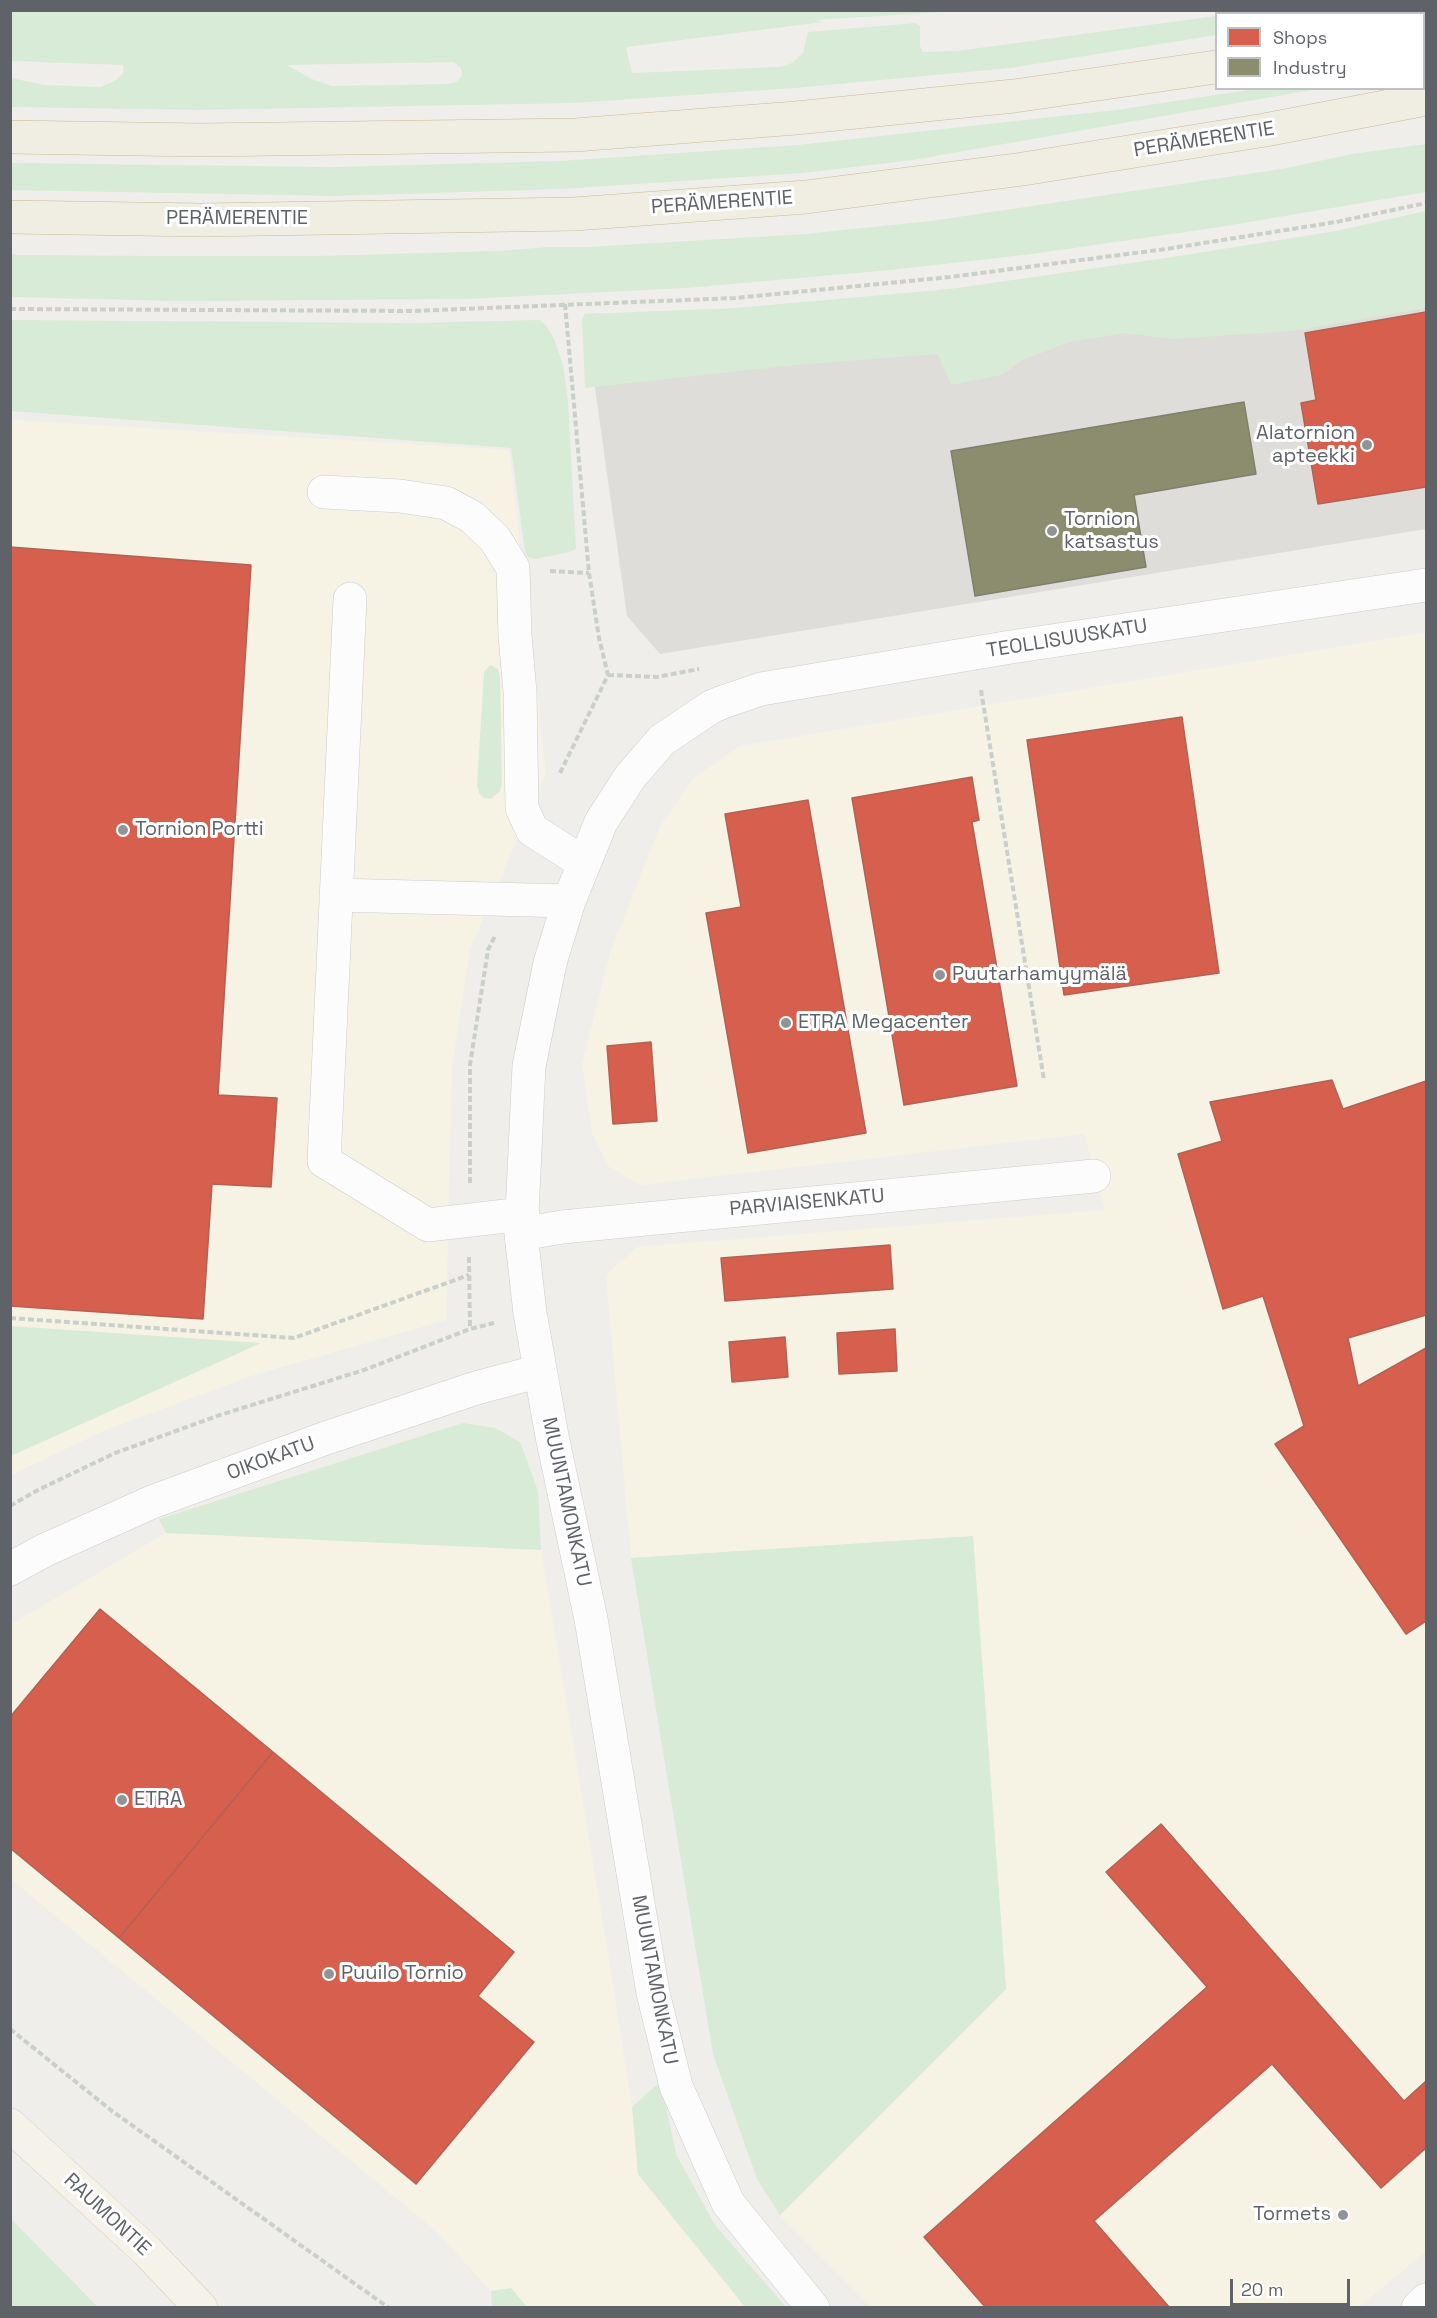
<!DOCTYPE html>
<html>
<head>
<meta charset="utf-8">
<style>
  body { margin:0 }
  #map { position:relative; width:1437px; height:2318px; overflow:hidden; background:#efeeea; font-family:"Space Grotesk",sans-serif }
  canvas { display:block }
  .frame { position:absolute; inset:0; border:12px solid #5f6368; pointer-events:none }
  .legend { position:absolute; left:1215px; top:12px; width:210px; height:78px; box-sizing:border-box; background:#fff; border:2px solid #bfc1c3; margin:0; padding:8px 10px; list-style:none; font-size:18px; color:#5f6368 }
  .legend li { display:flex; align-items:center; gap:12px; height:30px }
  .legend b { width:30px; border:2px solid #bfc1c3 }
  .scale { position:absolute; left:1230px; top:2279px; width:120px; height:27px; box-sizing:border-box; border:3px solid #5f6368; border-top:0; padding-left:8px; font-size:18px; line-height:21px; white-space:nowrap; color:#5f6368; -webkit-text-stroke:4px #fff; paint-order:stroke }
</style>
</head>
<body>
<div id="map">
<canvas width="1437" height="2318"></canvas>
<div class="frame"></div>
<ul class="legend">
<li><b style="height:16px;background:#d6604d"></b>Shops</li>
<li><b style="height:16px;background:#8c8c6e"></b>Industry</li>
</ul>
<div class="scale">20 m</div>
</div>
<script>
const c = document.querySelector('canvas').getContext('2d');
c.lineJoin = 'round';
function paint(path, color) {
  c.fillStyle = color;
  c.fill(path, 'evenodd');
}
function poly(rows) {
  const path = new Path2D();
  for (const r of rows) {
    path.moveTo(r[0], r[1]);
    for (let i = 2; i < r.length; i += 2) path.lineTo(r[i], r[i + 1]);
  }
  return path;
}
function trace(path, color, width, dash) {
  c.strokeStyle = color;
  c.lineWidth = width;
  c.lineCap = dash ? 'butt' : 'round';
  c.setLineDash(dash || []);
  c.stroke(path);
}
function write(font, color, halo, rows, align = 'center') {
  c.font = font + ' "Space Grotesk",sans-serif';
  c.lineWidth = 6;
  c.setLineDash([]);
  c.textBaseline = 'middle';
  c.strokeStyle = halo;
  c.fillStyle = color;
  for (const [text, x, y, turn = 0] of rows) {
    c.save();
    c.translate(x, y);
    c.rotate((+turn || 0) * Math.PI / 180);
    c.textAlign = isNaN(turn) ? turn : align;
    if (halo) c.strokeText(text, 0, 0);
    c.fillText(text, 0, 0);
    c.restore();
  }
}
paint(poly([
  [11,420,509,450,546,772,470,949,452,1067,446,1320,254,1375,103,1431,11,1475],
  [1426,632,1426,2251,1359,2307,872,2307,780,2215,1006,1989,973,1536,631,1558,606,1275,637,1247,1105,1210,1084,1134,640,1185,608,1166,592,1133,582,1064,611,950,661,824,694,778,740,746],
  [166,1533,541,1550,611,1972,632,2107,638,2174,745,2307,527,2307,511,2288,491,2291,436,2231,11,1879,10,1625]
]), '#f7f3e4');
paint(poly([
  [1426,247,1426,529,660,654,627,616,594,381]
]), '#dfddda');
paint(poly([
  [11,10,958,11,816,20,823,22,626,47,632,73,780,67,792,63,803,53,808,32,916,23,920,26,920,46,923,52,957,51,1216,16,1216,35,1010,68,795,88,573,103,199,110,11,107,11,78,44,85,101,87,116,80,124,72,123,65,11,61],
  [454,62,461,68,462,76,456,82,449,84,332,86,314,80,286,65],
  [1262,88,1317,89,913,160,803,173,562,189,334,196,11,190,11,163,332,167,560,161,798,145,1116,110],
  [1426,144,1426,192,1220,227,1032,254,891,270,686,288,465,299,178,301,11,297,11,253,18,255,158,256,317,256,498,251,549,247,588,247,805,234,931,221,1282,169,1352,154],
  [1426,211,1426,308,1293,331,1171,339,1125,333,1069,342,1023,360,1001,375,951,385,938,354,795,365,585,388,582,319,585,314,735,308,950,289,1166,258,1336,231],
  [11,320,412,323,539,320,546,325,554,339,563,365,568,401,576,549,570,552,535,559,528,557,525,551,511,448,11,411],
  [490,665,498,669,500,678,502,783,500,791,491,799,484,798,479,793,477,785,484,672],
  [11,1326,261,1343,11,1456],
  [463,1423,495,1428,520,1442,538,1491,541,1550,166,1533,159,1519],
  [973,1536,1006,1989,780,2215,757,2179,713,2054,631,1558],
  [660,2082,677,2156,715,2225,786,2307,745,2307,638,2174,632,2107],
  [11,2219,98,2307,11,2307],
  [511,2288,527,2307,492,2307,491,2291]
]), '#d8ebd6');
const shops = poly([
  [1426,312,1426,487,1318,504,1301,403,1316,400,1305,333,1426,312],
  [10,547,251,565,218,1095,277,1098,271,1187,212,1184,203,1319,10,1306,10,547],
  [1182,717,1219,973,1064,995,1027,740,1182,717],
  [972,777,979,820,972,822,1017,1086,904,1105,852,798,972,777],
  [808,800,866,1133,748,1153,706,913,741,907,725,814,808,800],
  [651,1042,657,1121,613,1124,607,1046,651,1042],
  [1332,1080,1343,1109,1426,1081,1426,1315,1348,1338,1358,1386,1426,1348,1426,1621,1406,1634,1275,1444,1304,1426,1263,1296,1223,1309,1178,1154,1222,1141,1210,1102,1332,1080],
  [890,1245,893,1289,725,1301,721,1258,890,1245],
  [895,1329,897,1371,839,1374,837,1333,895,1329],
  [785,1337,788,1377,732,1382,729,1342,785,1337],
  [100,1609,273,1752,119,1938,10,1848,10,1717,100,1609],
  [273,1752,514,1952,478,1996,534,2042,416,2184,119,1938,273,1752],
  [1161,1824,1404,2101,1426,2081,1426,2148,1381,2188,1272,2064,1094,2221,1170,2308,986,2308,924,2237,1207,1987,1106,1872,1161,1824]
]);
paint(shops, '#d6604d');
trace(shops, '#b26155', 1.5);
const industry = poly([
  [1244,402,1256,474,1134,495,1146,567,975,596,951,451,1244,402]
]);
paint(industry, '#8c8c6e');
trace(industry, '#7e806c', 1.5);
const minor = poly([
  [324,492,400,496,446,503,472,517,495,539,513,568,515,636,520,692,522,808,532,830,584,863],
  [350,599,324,1161,428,1225,523,1214],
  [336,895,569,901],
  [521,1234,562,1227,1094,1176],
  [10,1569,45,1550,152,1502,326,1438,476,1388,540,1371],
  [813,2308,728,2203,676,2086,653,1993,591,1619,552,1436,530,1313,521,1234,529,1066,550,963,569,901,601,822,630,777,662,740,711,707,723,702,761,689,1011,647,1426,585],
  [1418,2308,1426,2300]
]);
const major = poly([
  [10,2125,146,2250,201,2308]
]);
const highway = poly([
  [1424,29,1426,28],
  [10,137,200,140,575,135,796,118,1014,96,1216,67],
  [10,217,201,220,574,214,806,197,1023,169,1265,130,1426,99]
]);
trace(minor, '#cbcccc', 34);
trace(major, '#d7ceb8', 34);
trace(highway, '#c8b996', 34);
trace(poly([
  [10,309,412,311,735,298,950,277,1166,249,1336,222,1426,203],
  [550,571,589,573],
  [608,675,657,677,699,669],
  [981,690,1044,1080],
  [560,773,608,675,599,638,589,573,565,304],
  [470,1183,470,1065,488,950,495,936],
  [469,1257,470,1329],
  [10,1318,294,1338,469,1275],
  [10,1506,38,1490,115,1453,220,1415,364,1370,470,1329,494,1323],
  [10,2029,112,2111,389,2308]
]), '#cacfcc', 4, [6, 3]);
trace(minor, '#fdfcfc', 33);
trace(major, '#f4f2e9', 33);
trace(highway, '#f0ede3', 33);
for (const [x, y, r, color] of [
  [1367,445,6,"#919496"],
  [1052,531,6,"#919496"],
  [123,830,6,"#919496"],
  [940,975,6,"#919496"],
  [786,1023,6,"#919496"],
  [122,1800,6,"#919496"],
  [329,1974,6,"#919496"],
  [1343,2215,6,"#919496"]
]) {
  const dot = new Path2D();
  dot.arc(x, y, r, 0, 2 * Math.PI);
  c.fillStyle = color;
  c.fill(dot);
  trace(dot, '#fff', 2);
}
write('20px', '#5f6368', '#fff', [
  ["PERÄMERENTIE",1204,140,-9],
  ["PERÄMERENTIE",722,203,-4],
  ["PERÄMERENTIE",237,219],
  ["TEOLLISUUSKATU",1067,639,-9],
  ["PARVIAISENKATU",807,1203,-5],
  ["OIKOKATU",271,1459,-20],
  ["MUUNTAMONKATU",566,1502,78],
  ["MUUNTAMONKATU",654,1980,79],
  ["RAUMONTIE",107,2215,43]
]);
write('20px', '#5f6368', '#fff', [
  ["Alatornion",1355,434,"right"],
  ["apteekki",1355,457,"right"],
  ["Tornion",1064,520],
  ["katsastus",1064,543],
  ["Tornion Portti",135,830],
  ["Puutarhamyymälä",952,975],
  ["ETRA Megacenter",798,1023],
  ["ETRA",134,1800],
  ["Puuilo Tornio",341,1974],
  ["Tormets",1331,2215,"right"]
], 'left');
</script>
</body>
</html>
